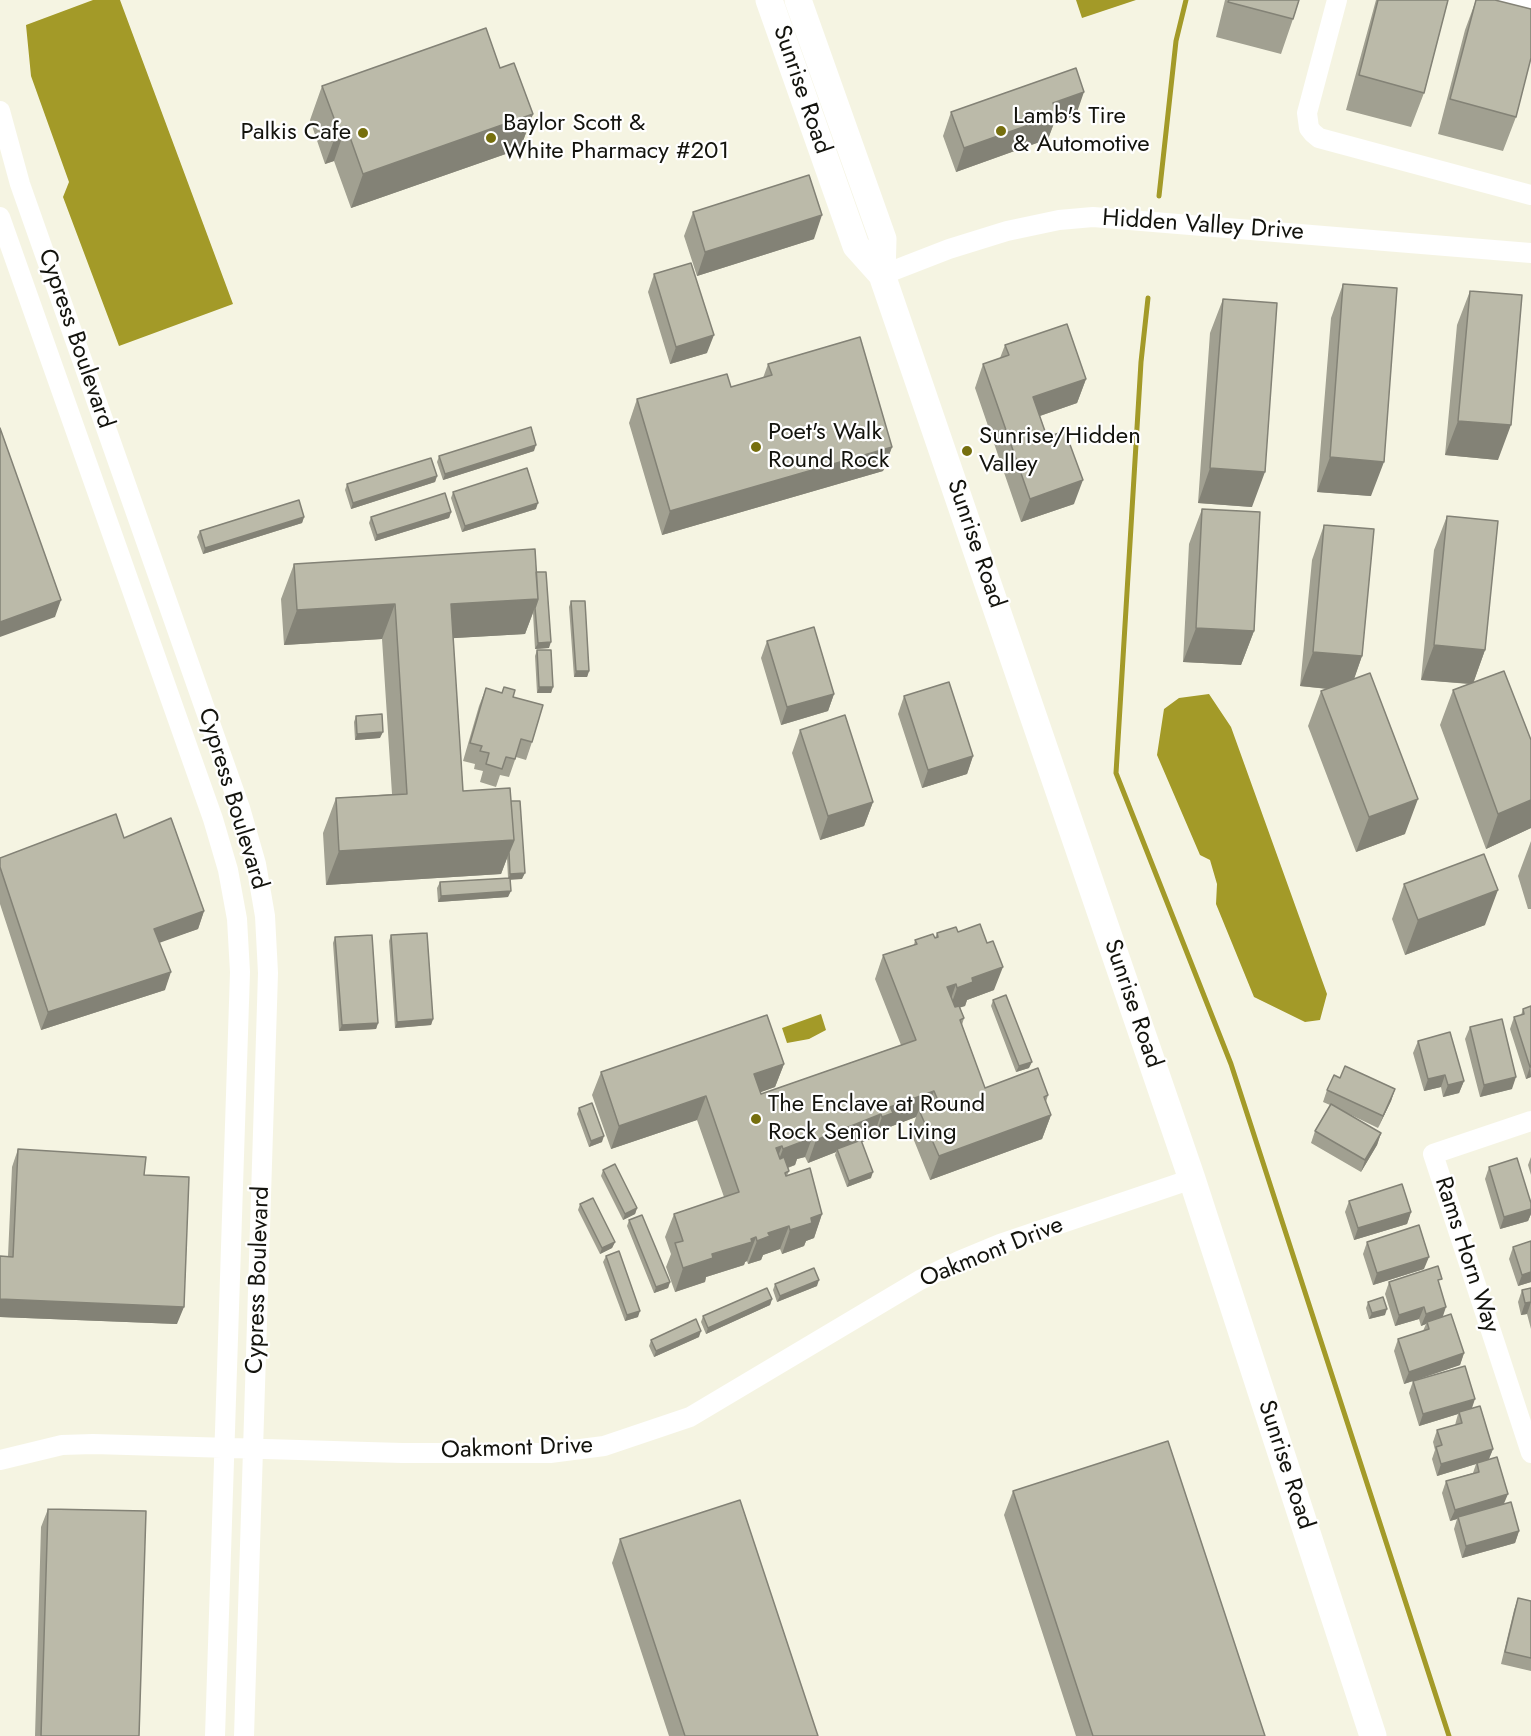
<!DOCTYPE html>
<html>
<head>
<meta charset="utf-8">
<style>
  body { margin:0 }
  canvas { display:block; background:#f5f4e2 }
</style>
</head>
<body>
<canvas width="1531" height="1736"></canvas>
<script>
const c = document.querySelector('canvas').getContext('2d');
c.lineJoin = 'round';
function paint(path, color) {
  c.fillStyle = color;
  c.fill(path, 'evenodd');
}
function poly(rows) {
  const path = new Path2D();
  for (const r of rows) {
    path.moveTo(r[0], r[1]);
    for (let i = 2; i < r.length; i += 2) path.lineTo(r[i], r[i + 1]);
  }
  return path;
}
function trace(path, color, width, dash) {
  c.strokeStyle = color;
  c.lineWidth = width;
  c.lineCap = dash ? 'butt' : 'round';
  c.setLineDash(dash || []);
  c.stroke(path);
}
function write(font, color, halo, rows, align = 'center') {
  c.font = font + ' Jost,sans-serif';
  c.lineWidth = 4.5;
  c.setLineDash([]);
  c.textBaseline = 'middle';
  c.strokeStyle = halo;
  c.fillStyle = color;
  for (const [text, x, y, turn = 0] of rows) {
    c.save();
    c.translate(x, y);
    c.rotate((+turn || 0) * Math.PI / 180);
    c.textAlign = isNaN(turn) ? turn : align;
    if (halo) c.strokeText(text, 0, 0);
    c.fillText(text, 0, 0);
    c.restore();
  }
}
paint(poly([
  [93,0,120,0,233,304,119,346,63,197,69,182,31,76,26,25],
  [1076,0,1136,0,1082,18],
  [1209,694,1231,727,1327,994,1320,1020,1305,1022,1254,997,1216,904,1217,884,1210,860,1200,855,1157,755,1164,709,1179,698],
  [821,1014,826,1030,809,1039,787,1043,782,1028]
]), '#a39a28');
trace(poly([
  [1159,196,1176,41,1186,0],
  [1148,298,1141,362,1116,773,1231,1064,1449,1736]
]), '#a39a28', 5);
trace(poly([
  [1337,0,1307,113,1309,128,1313,133,1319,138,1531,195],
  [1496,0,1531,10],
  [0,111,20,184,240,808,256,864,265,916,268,973,244,1736],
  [0,217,213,819,228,870,237,919,240,972,215,1736],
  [882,275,949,249,1007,231,1059,220,1093,217,1531,253],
  [1531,1121,1433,1154,1531,1453],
  [0,1460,62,1445,93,1444,402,1453,550,1453,604,1446,690,1417,920,1280,959,1261,1000,1244,1192,1179]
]), '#fff', 20);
trace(poly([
  [769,0,856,246,882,275],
  [798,0,883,239,882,275,1192,1179,1373,1736]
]), '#fff', 27);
paint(poly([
  [1225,0,1299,0,1293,19,1281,54,1216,37],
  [1376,0,1448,0,1424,93,1411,127,1346,110],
  [1476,0,1495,0,1516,117,1503,151,1438,134,1465,30],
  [500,68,533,114,520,149,351,208,334,161,325,164,310,120,322,86],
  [951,112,1076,115,1054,123,1048,139,956,172,943,136],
  [693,212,814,239,697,276,684,236],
  [654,274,707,353,670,364,648,292],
  [1343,284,1371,496,1317,492,1331,318],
  [1470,291,1498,460,1445,455,1457,325],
  [1223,299,1252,507,1198,503,1210,333],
  [1005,345,1086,379,1077,403,1040,416,1047,437,1074,504,1021,522,975,388,983,364,1000,358],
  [768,364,892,447,883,471,662,535,629,423,637,399,731,387,763,378],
  [534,451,443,480,437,462,439,456],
  [437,476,435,482,351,509,345,490,347,484],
  [453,492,536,509,462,532,451,498],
  [1202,509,1254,631,1241,665,1183,662,1189,544],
  [451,512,449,518,375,541,369,523,371,517],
  [1447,516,1485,650,1473,683,1531,740,1531,828,1486,849,1440,725,1453,690,1469,684,1421,680,1434,550],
  [304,517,302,523,203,554,197,537,200,531],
  [1324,525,1362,656,1354,678,1405,834,1356,852,1308,726,1321,691,1327,689,1300,686,1312,560],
  [294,564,536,572,549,648,535,649,533,613,525,634,453,638,463,791,511,801,522,879,510,879,508,897,438,902,437,888,440,882,508,878,507,858,501,874,326,885,323,833,336,798,392,794,382,639,284,645,281,599],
  [571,601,589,671,587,677,574,677,569,607],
  [767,641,834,694,828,711,781,725,761,658],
  [537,650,553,687,551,693,537,693,535,656],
  [504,687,513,697,532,742,526,760,516,757,509,777,500,775,496,787,480,782,483,771,474,769,475,764,463,761,479,706,486,688,502,693],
  [904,696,973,756,967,774,922,788,898,714],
  [356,716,380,738,355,740,354,722],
  [800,730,873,802,864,826,820,840,792,753],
  [124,838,204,911,198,929,159,942,165,990,41,1030,0,904,0,858],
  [1531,841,1531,909,1528,909,1518,876],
  [1404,884,1485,925,1405,955,1392,919],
  [958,932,994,990,967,1000,965,1006,960,1007,964,1018,962,1025,985,1088,1048,1095,1046,1102,1051,1115,1042,1139,930,1180,911,1133,916,1117,887,1128,884,1136,874,1140,873,1138,862,1142,871,1178,847,1187,835,1155,836,1152,808,1163,805,1157,797,1159,795,1165,788,1168,789,1171,787,1176,822,1214,814,1238,806,1241,804,1246,782,1254,780,1249,763,1255,761,1260,748,1264,747,1261,745,1262,744,1265,706,1277,705,1282,675,1292,666,1267,671,1254,665,1237,674,1214,724,1197,697,1120,611,1149,592,1095,601,1072,784,1064,775,1087,760,1092,761,1094,901,1045,875,979,883,955,914,945,915,940,935,938,937,933],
  [391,935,433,1019,431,1025,395,1028,389,941],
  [335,937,378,1023,376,1029,339,1031,333,943],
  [993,1000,1029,1068,1016,1072,991,1006],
  [1531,1006,1531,1077,1526,1079,1510,1029,1514,1017,1521,1015,1523,1009],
  [1470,1027,1512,1089,1480,1097,1465,1039],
  [1418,1041,1464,1081,1459,1093,1443,1097,1441,1087,1424,1091,1413,1053],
  [1340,1078,1395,1089,1391,1101,1378,1128,1347,1113,1381,1133,1377,1145,1361,1172,1311,1143,1315,1131,1330,1105,1323,1102,1327,1090],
  [579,1108,602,1142,589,1147,577,1114],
  [18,1149,177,1324,0,1317,0,1256,8,1256,12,1167],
  [1531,1157,1531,1175,1528,1165],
  [1489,1167,1531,1203,1531,1214,1528,1221,1500,1229,1485,1179],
  [603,1170,637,1208,635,1214,623,1220,601,1176],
  [1349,1201,1411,1212,1407,1224,1354,1240,1345,1212],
  [580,1204,615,1242,612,1248,600,1254,578,1210],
  [629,1220,670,1282,668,1288,654,1293,627,1226],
  [1531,1241,1531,1282,1518,1286,1509,1259,1513,1247],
  [1367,1242,1424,1269,1373,1285,1363,1254],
  [606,1256,638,1317,625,1321,603,1262],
  [1389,1282,1440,1286,1443,1317,1464,1353,1460,1365,1404,1384,1394,1351,1398,1339,1423,1331,1426,1324,1421,1326,1419,1319,1395,1326,1385,1294],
  [775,1284,817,1286,777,1302,773,1290],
  [1531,1288,1531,1329,1527,1314,1521,1315,1518,1302,1522,1290],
  [772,1299,770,1305,706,1334,701,1322,703,1316],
  [1368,1302,1385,1315,1369,1319,1366,1308],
  [699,1337,654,1357,649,1346,651,1340],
  [1413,1381,1472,1409,1493,1449,1489,1459,1504,1504,1519,1531,1515,1543,1462,1558,1454,1529,1457,1519,1450,1521,1442,1493,1446,1481,1473,1473,1476,1464,1437,1476,1432,1459,1435,1450,1433,1442,1437,1430,1455,1425,1458,1414,1419,1426,1409,1393],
  [1013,1491,1265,1736,1076,1736,1004,1515],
  [48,1509,139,1736,35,1736,41,1527],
  [620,1539,818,1736,669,1736,612,1563],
  [1518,1598,1531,1601,1531,1671,1501,1664,1514,1610]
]), '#a1a091');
paint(poly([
  [1084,92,1076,115,1054,123,1048,139,956,172,964,148,1053,103],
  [533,114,520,149,351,208,363,174],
  [346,126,334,161,325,164,338,129],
  [822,215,814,239,697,276,705,252],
  [714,335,707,353,670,364,676,347],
  [1086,379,1077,403,1025,421,1033,397],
  [1458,421,1511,425,1498,460,1445,455],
  [536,445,534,451,443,480,445,474],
  [892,447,883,471,662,535,670,511],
  [1330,457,1384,462,1371,496,1317,492],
  [1210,468,1265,472,1252,507,1198,503],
  [437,476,435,482,351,509,353,503],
  [1083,480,1074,504,1021,522,1030,499],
  [538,503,536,509,462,532,465,526],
  [451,512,449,518,375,541,377,535],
  [304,517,302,523,203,554,205,548],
  [538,599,525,634,439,639,451,604],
  [61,600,55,617,0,637,0,622],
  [395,604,382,639,284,645,297,610],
  [1196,628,1254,631,1241,665,1183,662],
  [551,642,549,648,535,649,538,643],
  [1434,645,1485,650,1473,684,1421,680],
  [1313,652,1362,656,1350,691,1300,686],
  [576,671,589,671,587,677,574,677],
  [539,687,553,687,551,693,537,693],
  [834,694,828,711,781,725,787,707],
  [383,732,380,738,355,740,357,734],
  [973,756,967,774,922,788,928,770],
  [1418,799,1405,834,1356,852,1369,817],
  [1531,800,1531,828,1486,849,1498,814],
  [873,802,864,826,820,840,828,816],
  [514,840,501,874,326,885,339,851],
  [525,873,522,879,508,880,510,874],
  [1498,890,1485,925,1405,955,1418,920],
  [511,891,508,897,438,902,441,896],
  [204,911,198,929,148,947,154,929],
  [1003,967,994,990,967,1000,965,1006,949,1011,957,988,972,978],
  [171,972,165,990,41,1030,48,1012],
  [956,984,948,1008,947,987],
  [433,1019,431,1025,395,1028,397,1022],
  [378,1023,376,1029,339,1031,342,1025],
  [1032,1062,1029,1068,1016,1072,1019,1066],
  [784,1064,775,1087,745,1098,754,1074],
  [1530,1067,1531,1077,1526,1079],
  [1445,1075,1441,1087,1424,1091,1428,1079],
  [1516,1077,1512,1089,1480,1097,1484,1085],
  [1464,1081,1459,1093,1443,1097,1448,1085],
  [1395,1089,1391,1101,1378,1128,1383,1116],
  [934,1091,925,1114,919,1110,916,1117,887,1128,884,1136,874,1140,882,1117,890,1107],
  [706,1096,697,1120,611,1149,619,1126],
  [881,1114,873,1138,838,1151,837,1149,836,1152,808,1163,816,1140],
  [1051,1115,1042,1139,930,1180,939,1156],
  [814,1133,805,1157,797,1159,795,1165,774,1172,783,1149,802,1137],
  [1381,1133,1377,1145,1361,1172,1365,1160],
  [604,1136,602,1142,589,1147,591,1141],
  [782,1146,773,1169,776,1148],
  [873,1172,871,1178,847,1187,849,1181],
  [637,1208,635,1214,623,1220,625,1214],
  [1531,1209,1531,1214,1528,1221,1500,1229,1504,1217],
  [1411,1212,1407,1224,1354,1240,1358,1228],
  [822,1214,814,1238,806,1241,804,1246,782,1254,790,1230,811,1218],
  [789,1226,780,1249,763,1255,761,1260,748,1264,757,1241,768,1233],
  [756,1237,747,1261,745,1262,744,1265,706,1277,705,1282,675,1292,683,1268,712,1254],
  [615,1242,612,1248,600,1254,602,1248],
  [1429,1257,1424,1269,1373,1285,1377,1273],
  [1531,1272,1531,1282,1518,1286,1522,1275],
  [819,1280,817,1286,777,1302,780,1296],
  [670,1282,668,1288,654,1293,656,1287],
  [0,1299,184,1307,177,1324,0,1317],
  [772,1299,770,1305,706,1334,708,1328],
  [1531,1302,1527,1314,1521,1315,1525,1303],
  [1424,1307,1419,1319,1395,1326,1399,1315],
  [1446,1307,1442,1319,1427,1322,1426,1324,1421,1326,1426,1314],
  [1387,1309,1385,1315,1369,1319,1372,1313],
  [640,1311,638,1317,625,1321,627,1315],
  [701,1331,699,1337,654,1357,656,1351],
  [1464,1353,1460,1365,1404,1384,1409,1372],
  [1475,1399,1471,1411,1459,1412,1458,1414,1419,1426,1423,1414],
  [1493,1449,1488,1461,1477,1463,1476,1464,1437,1476,1441,1464],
  [1508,1494,1503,1506,1458,1517,1457,1519,1450,1521,1455,1510],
  [1519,1531,1515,1543,1462,1558,1466,1546]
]), '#838276');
const building = poly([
  [1229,0,1299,0,1293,19,1228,2,1229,0],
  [1378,0,1448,0,1424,93,1359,75,1378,0],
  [1476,0,1495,0,1531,9,1531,58,1516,117,1450,99,1476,0],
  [486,28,500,68,514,63,533,114,363,174,346,126,338,129,322,86,486,28],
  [1076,68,1084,92,1053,103,1057,115,964,148,951,112,1076,68],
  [809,175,822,215,705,252,693,212,809,175],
  [691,263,714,335,676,347,654,274,691,263],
  [1343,284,1397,288,1384,462,1330,457,1343,284],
  [1470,291,1522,295,1511,425,1458,421,1470,291],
  [1223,299,1277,303,1265,472,1210,468,1223,299],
  [1067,324,1086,379,1033,397,1047,437,1065,431,1083,480,1030,499,983,364,1009,355,1005,345,1067,324],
  [860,337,892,447,670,511,637,399,727,374,731,387,772,375,768,364,860,337],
  [531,427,536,445,445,474,439,456,531,427],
  [0,428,61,600,0,622,0,428],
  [431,458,437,476,353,503,347,484,431,458],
  [527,468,538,503,465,526,453,492,527,468],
  [445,493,451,512,377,535,371,517,445,493],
  [299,500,304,517,205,548,200,531,299,500],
  [1202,509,1260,512,1254,631,1196,628,1202,509],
  [1447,516,1498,521,1485,650,1434,645,1447,516],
  [1324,525,1374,529,1362,656,1313,652,1324,525],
  [535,549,538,599,451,604,463,791,510,788,514,840,339,851,336,798,407,794,395,604,297,610,294,564,535,549],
  [536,572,546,572,551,642,538,643,535,608,538,599,536,572],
  [571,601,585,601,589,671,576,671,571,601],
  [814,627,834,694,787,707,767,641,814,627],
  [537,650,551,650,553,687,539,687,537,650],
  [1504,671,1531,740,1531,800,1498,814,1453,690,1504,671],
  [1370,673,1418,799,1369,817,1321,691,1370,673],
  [949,682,973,756,928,770,904,696,949,682],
  [504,687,515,690,513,697,543,705,532,742,521,739,515,759,506,757,502,769,486,764,489,753,480,751,482,746,470,743,486,688,502,693,504,687],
  [382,714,383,732,357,734,356,716,382,714],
  [845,715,873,802,828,816,800,730,845,715],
  [511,801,520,801,525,873,510,874,509,852,514,840,511,801],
  [116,814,124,838,171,818,204,911,154,929,171,972,48,1012,0,867,0,858,116,814],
  [1484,854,1498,890,1418,920,1404,884,1484,854],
  [510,878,511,891,441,896,440,882,510,878],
  [980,924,987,943,993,941,1003,967,972,978,973,982,957,988,956,984,947,987,955,1007,959,1006,964,1018,960,1020,985,1088,1038,1068,1048,1095,1044,1097,1051,1115,939,1156,919,1110,939,1103,934,1091,890,1107,893,1113,882,1117,881,1114,816,1140,814,1133,802,1137,804,1141,783,1149,782,1146,776,1148,780,1159,784,1157,789,1171,785,1173,786,1176,810,1168,822,1214,811,1218,812,1223,790,1230,789,1226,768,1233,770,1236,757,1241,756,1237,751,1239,752,1242,712,1254,713,1258,683,1268,675,1243,683,1241,674,1214,739,1192,706,1096,619,1126,601,1072,767,1015,784,1064,754,1074,761,1094,916,1040,883,955,917,944,915,940,933,934,935,938,938,937,937,933,956,927,958,932,980,924],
  [427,933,433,1019,397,1022,391,935,427,933],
  [372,935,378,1023,342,1025,335,937,372,935],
  [1006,995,1032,1062,1019,1066,993,1000,1006,995],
  [1531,1006,1531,1067,1530,1067,1514,1017,1524,1014,1523,1009,1531,1006],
  [1502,1019,1516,1077,1484,1085,1470,1027,1502,1019],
  [1450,1032,1464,1081,1448,1085,1445,1075,1428,1079,1418,1041,1450,1032],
  [1345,1066,1395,1089,1383,1116,1327,1090,1334,1075,1340,1078,1345,1066],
  [592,1103,604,1136,591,1141,579,1108,592,1103],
  [1331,1104,1381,1133,1365,1160,1315,1131,1331,1104],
  [861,1140,873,1172,849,1181,837,1149,861,1140],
  [18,1149,146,1157,144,1175,189,1177,184,1307,0,1299,0,1256,13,1257,18,1149],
  [1517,1158,1531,1203,1531,1209,1504,1217,1489,1167,1517,1158],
  [615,1164,637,1208,625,1214,603,1170,615,1164],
  [1402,1184,1411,1212,1358,1228,1349,1201,1402,1184],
  [593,1198,615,1242,602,1248,580,1204,593,1198],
  [642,1215,670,1282,656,1287,629,1220,642,1215],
  [1419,1225,1429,1257,1377,1273,1367,1242,1419,1225],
  [1531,1241,1531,1272,1522,1275,1513,1247,1531,1241],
  [619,1251,640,1311,627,1315,606,1256,619,1251],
  [1438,1266,1442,1279,1438,1280,1446,1307,1426,1314,1424,1307,1399,1315,1389,1282,1438,1266],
  [814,1268,819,1280,780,1296,775,1284,814,1268],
  [767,1288,772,1299,708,1328,703,1316,767,1288],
  [1531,1288,1531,1302,1525,1303,1522,1290,1531,1288],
  [1383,1297,1387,1309,1372,1313,1368,1302,1383,1297],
  [1451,1314,1464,1353,1409,1372,1398,1339,1429,1329,1427,1322,1451,1314],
  [696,1319,701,1331,656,1351,651,1340,696,1319],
  [1465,1366,1475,1399,1423,1414,1413,1381,1465,1366],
  [1480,1406,1493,1449,1441,1464,1436,1447,1442,1445,1437,1430,1462,1423,1459,1412,1480,1406],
  [1168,1441,1265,1736,1093,1736,1013,1491,1168,1441],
  [1497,1457,1508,1494,1455,1510,1446,1481,1479,1472,1477,1463,1497,1457],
  [740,1500,818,1736,685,1736,620,1539,740,1500],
  [1511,1502,1519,1531,1466,1546,1458,1517,1511,1502],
  [48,1509,146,1511,139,1736,41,1736,48,1509],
  [1518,1598,1531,1601,1531,1658,1505,1652,1518,1598]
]);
paint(building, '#bbbaa9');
trace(building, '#838276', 1.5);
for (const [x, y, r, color] of [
  [1001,131,6,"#766f0e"],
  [363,133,6,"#766f0e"],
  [491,138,6,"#766f0e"],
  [756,447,6,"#766f0e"],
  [967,451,6,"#766f0e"],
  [756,1119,6,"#766f0e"]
]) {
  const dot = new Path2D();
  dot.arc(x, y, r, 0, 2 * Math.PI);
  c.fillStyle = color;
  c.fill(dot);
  trace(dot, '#fff', 2);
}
write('24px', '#13130d', '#fff', [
  ["Sunrise Road",801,90,71],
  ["Hidden Valley Drive",1203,226,4],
  ["Cypress Boulevard",75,339,71],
  ["Sunrise Road",975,544,71],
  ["Cypress Boulevard",232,799,73],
  ["Sunrise Road",1132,1004,71],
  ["Oakmont Drive",992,1253,-22],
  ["Rams Horn Way",1466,1255,72],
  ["Cypress Boulevard",259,1280,-88],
  ["Oakmont Drive",517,1449,-2],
  ["Sunrise Road",1285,1465,72]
]);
write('24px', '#13130d', '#fff', [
  ["Lamb's Tire",1013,117],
  ["& Automotive",1013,145],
  ["Baylor Scott &",503,124],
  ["White Pharmacy #201",503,152],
  ["Palkis Cafe",351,133,"right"],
  ["Poet's Walk",768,433],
  ["Round Rock",768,461],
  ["Sunrise/Hidden",979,437],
  ["Valley",979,465],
  ["The Enclave at Round",768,1105],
  ["Rock Senior Living",768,1133]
], 'left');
</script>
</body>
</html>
